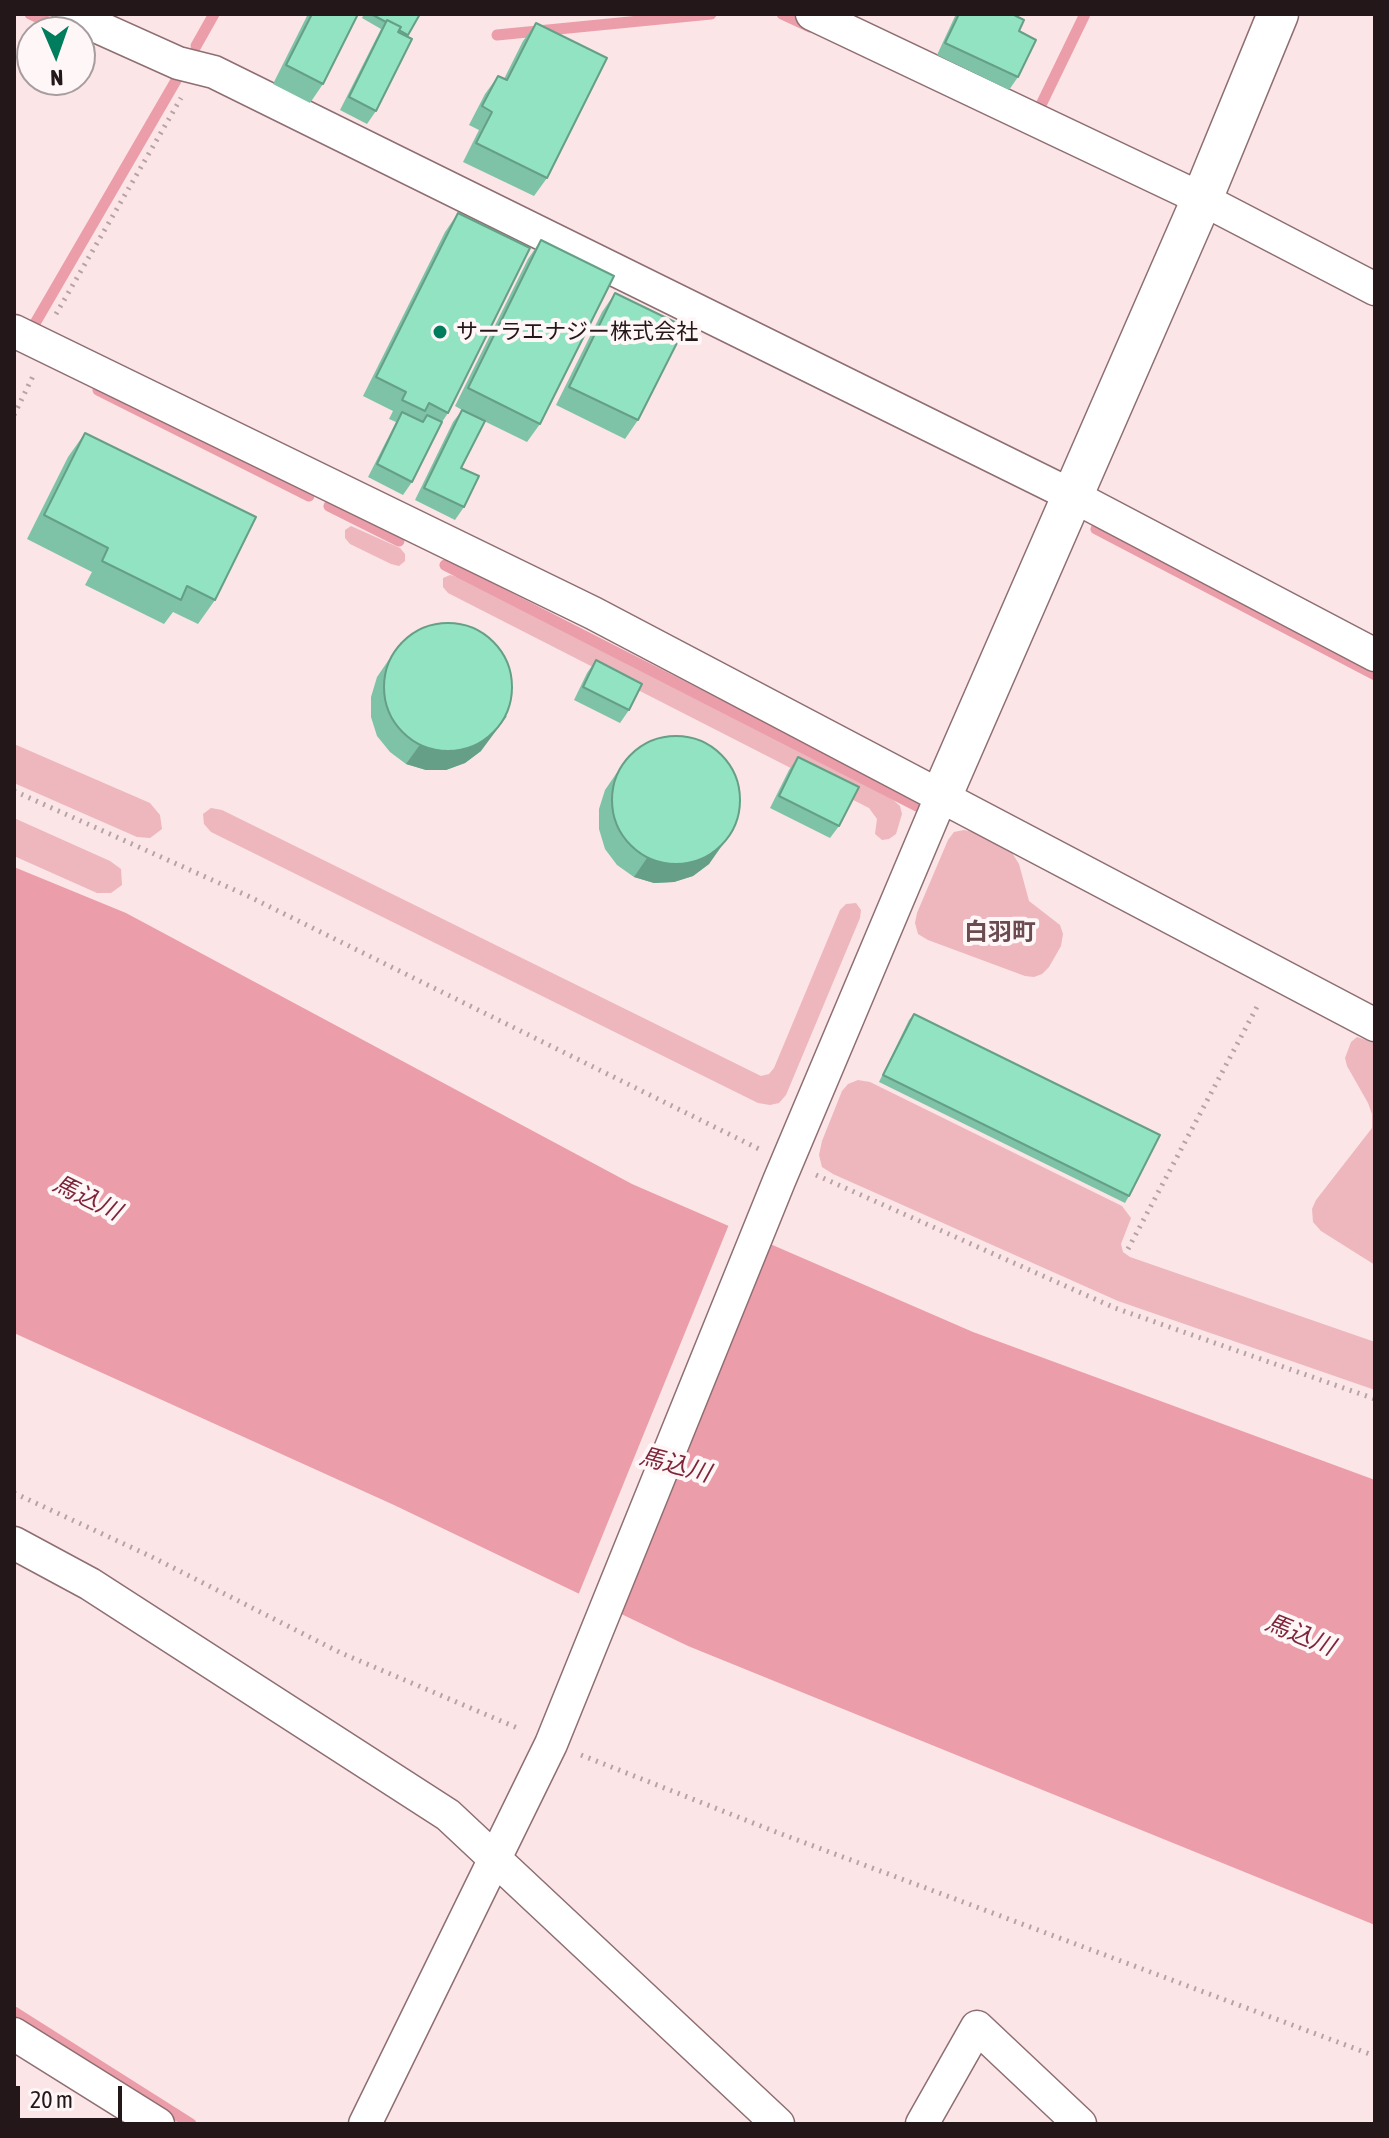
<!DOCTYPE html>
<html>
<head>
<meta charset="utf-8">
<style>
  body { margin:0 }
  #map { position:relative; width:1389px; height:2138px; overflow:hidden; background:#fbe5e7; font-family:"Asap Condensed",sans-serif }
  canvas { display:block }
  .frame { position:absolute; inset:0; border:16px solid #241719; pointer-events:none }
  .north { position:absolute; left:16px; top:16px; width:80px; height:80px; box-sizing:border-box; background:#fef6f7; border:2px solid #a79d9e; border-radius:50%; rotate:178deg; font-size:22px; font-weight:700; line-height:32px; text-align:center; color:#241719 }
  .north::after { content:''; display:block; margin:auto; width:28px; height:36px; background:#007d5c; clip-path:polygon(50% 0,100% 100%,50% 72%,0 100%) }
  .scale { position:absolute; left:16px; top:2086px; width:106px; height:36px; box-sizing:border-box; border:4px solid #241719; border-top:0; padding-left:10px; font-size:24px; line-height:28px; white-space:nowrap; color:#241719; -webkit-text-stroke:6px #fef6f7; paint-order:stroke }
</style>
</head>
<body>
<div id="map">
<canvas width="1389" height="2138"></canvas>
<div class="frame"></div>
<div class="north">N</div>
<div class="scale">20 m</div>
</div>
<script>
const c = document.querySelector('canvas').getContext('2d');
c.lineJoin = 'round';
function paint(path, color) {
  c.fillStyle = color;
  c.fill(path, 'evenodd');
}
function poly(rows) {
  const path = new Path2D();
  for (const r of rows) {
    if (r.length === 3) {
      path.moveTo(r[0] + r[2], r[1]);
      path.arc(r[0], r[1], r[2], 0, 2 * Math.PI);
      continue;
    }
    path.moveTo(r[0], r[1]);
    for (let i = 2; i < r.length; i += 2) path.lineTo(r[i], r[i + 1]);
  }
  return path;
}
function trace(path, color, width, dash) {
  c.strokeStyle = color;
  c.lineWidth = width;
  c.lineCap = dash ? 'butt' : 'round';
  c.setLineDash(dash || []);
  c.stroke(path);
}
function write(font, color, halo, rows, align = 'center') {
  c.font = font + ' "Asap Condensed","Noto Sans JP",sans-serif';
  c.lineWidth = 8;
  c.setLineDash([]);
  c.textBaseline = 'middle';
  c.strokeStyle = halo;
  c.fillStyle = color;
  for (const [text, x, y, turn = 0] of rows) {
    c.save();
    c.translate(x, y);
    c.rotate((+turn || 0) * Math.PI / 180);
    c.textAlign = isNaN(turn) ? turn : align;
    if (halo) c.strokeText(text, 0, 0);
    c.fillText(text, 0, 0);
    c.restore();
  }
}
paint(poly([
  [351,526,400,548,405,554,405,561,399,566,391,564,350,544,345,538,345,530],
  [450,575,458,577,581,638,892,799,900,806,902,814,896,834,889,839,882,840,875,834,877,819,869,808,448,593,443,587,443,578],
  [14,744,150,803,160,815,162,829,150,838,137,837,14,783],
  [211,808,222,810,761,1076,769,1074,774,1068,840,910,846,904,856,903,861,910,860,918,786,1095,779,1103,770,1105,758,1103,211,832,204,824,203,814],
  [14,818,110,861,121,869,122,885,111,893,97,893,14,856],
  [964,830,974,832,1012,853,1019,864,1029,901,1060,925,1063,934,1061,946,1049,967,1042,974,1034,977,1025,976,928,940,918,934,915,923,917,913,948,840,954,832],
  [1357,1037,1375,1043,1375,1265,1321,1231,1313,1222,1312,1209,1316,1200,1372,1128,1372,1114,1368,1103,1347,1066,1345,1058,1351,1042],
  [858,1080,870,1082,1122,1206,1131,1218,1121,1244,1123,1252,1130,1257,1375,1342,1375,1390,1118,1301,833,1174,822,1167,819,1155,822,1141,842,1091,848,1084]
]), '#eeb6bd');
paint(poly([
  [14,867,126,913,632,1184,973,1332,1375,1480,1375,1925,688,1646,394,1505,14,1333]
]), '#eb9ea9');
paint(poly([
  [730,1222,770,1239,617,1617,577,1598]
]), '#fbe5e7');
trace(poly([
  [30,14,70,32],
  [782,14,810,27],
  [497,35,711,14],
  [196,46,214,14],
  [1039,109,1085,14],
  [34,325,178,77],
  [98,390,309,496],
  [329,506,399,541],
  [1096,529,1375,675],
  [445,565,919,807],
  [14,2012,191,2124]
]), '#eb9ea9', 11);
const minor = poly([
  [69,14,178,63,214,72,1073,496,1375,655],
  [812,14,1202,199,1375,289],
  [14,331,593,613,1375,1025],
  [14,1543,90,1584,448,1815,778,2124],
  [14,2034,158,2124],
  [365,2124,551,1744,779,1181,941,797],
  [922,2124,977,2027,1080,2124]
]);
const tertiary = poly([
  [941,797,1202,199,1278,14]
]);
trace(minor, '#8e6e72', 35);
trace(tertiary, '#8e6e72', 43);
trace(poly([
  [56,314,181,98],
  [14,415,33,376],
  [14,791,248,896,759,1149],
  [816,1175,1115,1308,1375,1399],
  [1128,1249,1259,1003],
  [14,1493,150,1556,341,1653,520,1729],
  [581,1755,776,1832,1375,2056]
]), '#b6a3a5', 5, [2, 6]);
trace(minor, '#fff', 32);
trace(tertiary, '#fff', 40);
paint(poly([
  [308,14,358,14,323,84,310,103,273,84],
  [364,14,420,14,407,36,376,111,367,124,340,110,381,29,362,18],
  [956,14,1012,14,1018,77,1009,90,937,55],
  [536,23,547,178,534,196,463,162,479,130,469,125,485,94,498,76,504,79,523,41],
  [458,213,448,413,442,422,412,482,403,495,368,477,396,422,389,419,393,411,363,396,445,232],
  [541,240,540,424,527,442,484,421,461,468,464,507,455,520,415,500,453,422,462,410,455,406,528,259],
  [615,293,638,420,625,439,556,405,602,312],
  [85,433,215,600,198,624,173,612,164,624,85,585,92,572,27,539,68,457],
  [401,642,481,751,465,763,446,770,426,770,406,764,390,752,377,736,371,717,371,697,377,677],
  [596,660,629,710,620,723,574,700,587,673],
  [629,755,734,829,709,864,693,876,674,882,654,883,634,877,617,865,605,849,599,829,599,809,605,790],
  [798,757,839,826,830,838,770,808,789,770],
  [914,1014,1129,1196,1125,1203,879,1082,909,1020]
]), '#7ec3a7');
paint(poly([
  [507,716,481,751,465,763,446,770,426,770,406,764,419,746],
  [722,845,709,864,693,876,674,882,654,883,634,877,647,858]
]), '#669f88');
const building = poly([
  [312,14,358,14,323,84,286,65,312,14],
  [371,14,420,14,408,35,399,30,401,27,387,20,386,22,371,14],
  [959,14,1012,14,1024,20,1019,31,1036,40,1018,77,945,43,959,14],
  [387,20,401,27,398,32,412,39,376,111,349,97,387,20],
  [536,23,607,58,547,178,476,143,492,112,482,106,498,76,507,80,536,23],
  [458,213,530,248,448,413,429,403,425,411,402,400,406,392,376,377,458,213],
  [541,240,614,276,540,424,468,388,541,240],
  [615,293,685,327,638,420,569,387,615,293],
  [462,410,485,421,461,468,479,476,464,507,424,488,462,410],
  [402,412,423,422,427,415,442,422,412,482,377,464,402,412],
  [85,433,256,517,215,600,187,586,181,600,102,561,108,548,44,515,85,433],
  [448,687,64],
  [596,660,642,684,629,710,583,687,596,660],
  [676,800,64],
  [798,757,859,787,839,826,779,796,798,757],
  [914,1014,1160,1135,1129,1196,883,1075,914,1014]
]);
paint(building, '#92e3c2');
trace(building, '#669f88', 2);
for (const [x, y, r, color] of [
  [440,332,8,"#007d5c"]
]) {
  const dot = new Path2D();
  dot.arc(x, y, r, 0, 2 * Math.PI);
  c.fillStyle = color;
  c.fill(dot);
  trace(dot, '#fef6f7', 3);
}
write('22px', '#241719', '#fef6f7', [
  ["サーラエナジー株式会社",456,332]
], 'left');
write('bold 24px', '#6a4b4f', '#fef6f7', [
  ["白羽町",1000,932]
]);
write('italic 24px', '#7e253a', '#fef6f7', [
  ["馬込川",87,1198,26],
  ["馬込川",675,1465,15],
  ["馬込川",1300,1635,22]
]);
</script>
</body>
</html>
